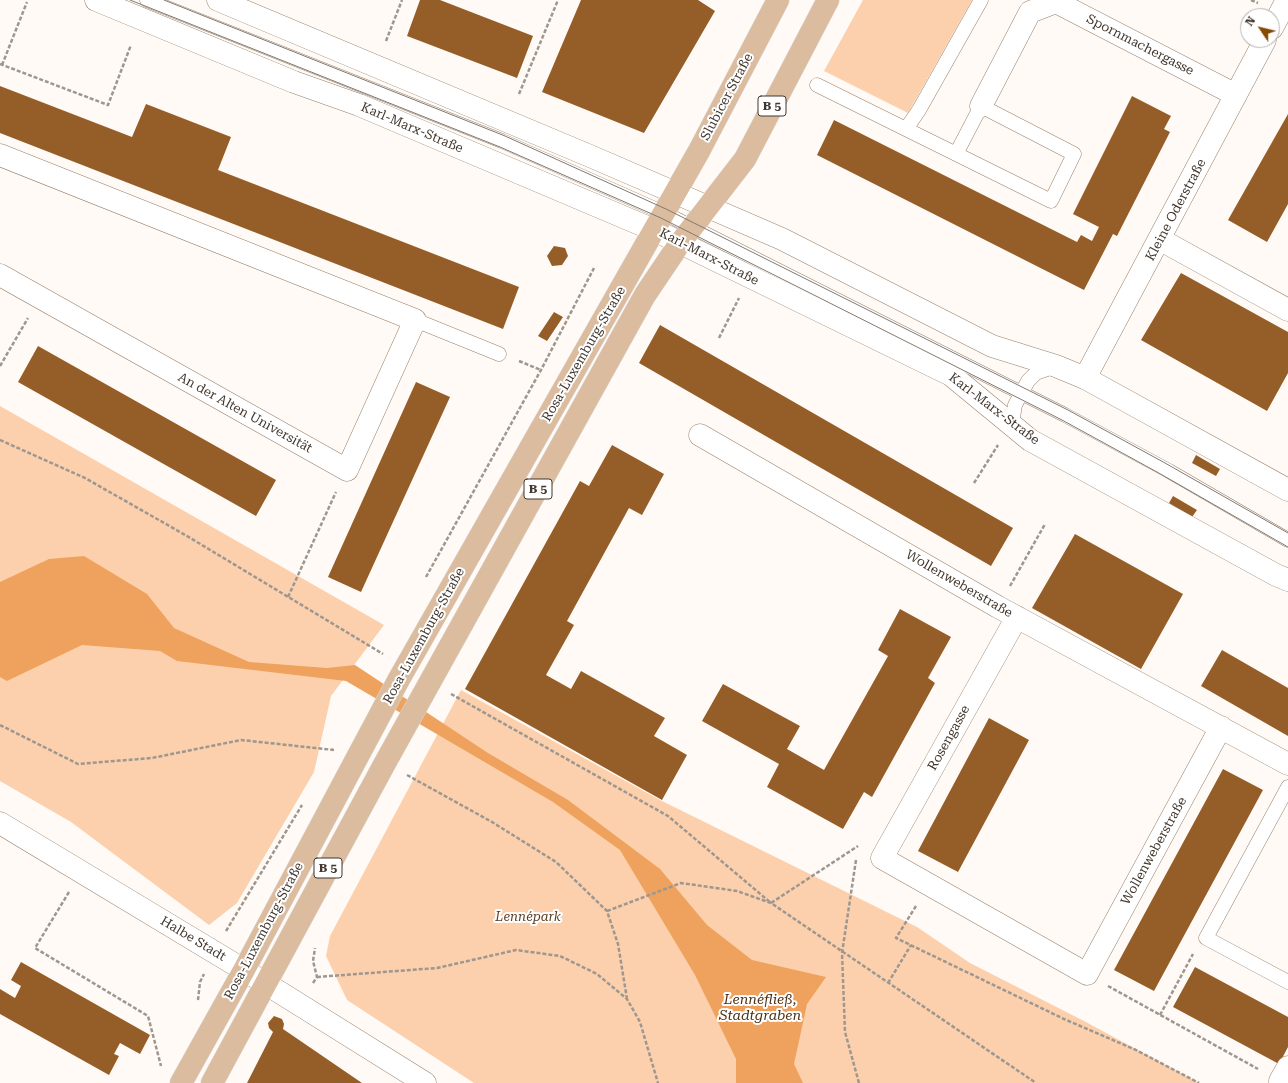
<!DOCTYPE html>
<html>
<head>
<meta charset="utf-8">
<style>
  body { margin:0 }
  #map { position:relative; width:1288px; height:1083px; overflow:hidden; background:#fffaf5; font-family:"Roboto Serif",serif }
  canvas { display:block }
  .north { position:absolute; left:1240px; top:8px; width:40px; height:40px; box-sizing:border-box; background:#fff; border:1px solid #b3afab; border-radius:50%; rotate:305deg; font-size:11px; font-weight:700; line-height:16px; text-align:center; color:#41372e }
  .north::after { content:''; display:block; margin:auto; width:14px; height:18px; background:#864b02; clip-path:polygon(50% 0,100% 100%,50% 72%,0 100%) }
</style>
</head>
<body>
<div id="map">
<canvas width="1288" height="1083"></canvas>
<div class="north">N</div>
</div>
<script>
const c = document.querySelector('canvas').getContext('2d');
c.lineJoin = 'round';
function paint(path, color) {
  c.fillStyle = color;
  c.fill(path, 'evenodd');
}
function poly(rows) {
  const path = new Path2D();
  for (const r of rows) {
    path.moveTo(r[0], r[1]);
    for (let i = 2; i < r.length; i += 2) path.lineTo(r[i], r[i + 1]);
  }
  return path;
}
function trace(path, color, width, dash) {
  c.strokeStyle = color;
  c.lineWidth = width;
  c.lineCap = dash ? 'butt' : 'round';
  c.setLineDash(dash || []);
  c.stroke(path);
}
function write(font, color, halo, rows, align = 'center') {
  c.font = font + ' "Roboto Serif",serif';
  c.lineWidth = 4;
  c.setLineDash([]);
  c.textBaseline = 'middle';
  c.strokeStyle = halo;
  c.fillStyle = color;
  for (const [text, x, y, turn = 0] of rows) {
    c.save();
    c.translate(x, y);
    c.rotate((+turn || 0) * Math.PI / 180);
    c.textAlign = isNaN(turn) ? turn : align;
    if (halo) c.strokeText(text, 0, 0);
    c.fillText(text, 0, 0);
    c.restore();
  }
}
paint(poly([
  [863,0,972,0,908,113,824,71],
  [0,406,384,625,331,696,314,772,237,903,209,925,71,822,0,781],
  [461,690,660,800,917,927,970,963,1084,1021,1199,1083,474,1083,347,1000,326,956,330,936]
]), '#fcd0ac');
paint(poly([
  [84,556,147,594,174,628,249,662,327,668,355,665,488,753,568,800,660,869,707,925,752,960,826,977,807,1004,794,1064,803,1083,736,1083,736,1059,695,975,620,850,553,802,346,681,177,661,160,651,82,645,7,681,0,677,0,582,49,559]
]), '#eea25d');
paint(poly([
  [420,0,440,0,533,36,517,78,407,36],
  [581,0,698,0,715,11,644,133,542,92],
  [0,86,132,137,146,104,231,137,218,170,519,287,503,329,0,133],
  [1132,96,1171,116,1164,129,1170,132,1117,236,1113,234,1084,290,817,155,834,120,1077,242,1081,235,1092,241,1099,227,1073,214],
  [1288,114,1288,204,1267,242,1228,220],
  [554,246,565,248,568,256,562,265,552,266,547,256],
  [1181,273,1288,332,1288,373,1267,411,1141,340],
  [554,312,563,317,547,341,538,336],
  [660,325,1013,528,991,566,639,363],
  [38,346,276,480,256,516,18,382],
  [416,382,450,397,361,592,328,577],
  [612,445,664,474,642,515,629,508,567,621,574,625,546,675,571,689,581,671,665,718,654,736,687,755,662,800,465,689,580,481,589,486],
  [1196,455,1220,469,1216,476,1192,463],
  [1173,496,1197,510,1192,517,1169,503],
  [1075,534,1183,594,1141,669,1032,608],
  [900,609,951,637,928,678,935,683,872,797,864,792,843,829,767,787,779,764,702,721,723,684,800,726,787,749,824,770,888,656,878,650],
  [1222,650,1288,688,1288,736,1201,686],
  [989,718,1029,740,958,872,918,851],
  [1223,769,1263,790,1154,991,1114,970],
  [21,962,150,1035,140,1054,120,1043,114,1054,119,1056,109,1075,0,1014,0,989,15,998,21,986,11,980],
  [1195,967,1288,1017,1288,1047,1279,1064,1173,1007],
  [274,1016,282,1019,284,1024,283,1029,362,1083,247,1083,273,1032,269,1028,268,1023]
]), '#955e28');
const service = poly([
  [147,0,502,141,664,213,1065,415,1169,471,1288,540],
  [817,85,1051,201,1074,154,981,106,956,154],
  [906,129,919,110,981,0],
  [415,320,499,354],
  [1012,424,1015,405,1028,381,1036,373,1056,366],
  [1288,787,1206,938,1288,982]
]);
const minor = poly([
  [1272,28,1287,0],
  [981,106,1030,12,1056,2,1236,95],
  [0,155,415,320,347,470,0,275],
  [1161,240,1288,310],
  [1085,378,1265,40],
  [700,435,998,607,1288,764],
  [1017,617,882,858,1087,974,1221,727],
  [0,823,244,970,425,1083],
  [1280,1081,1288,1067]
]);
const tertiary = poly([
  [96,0,294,82,359,105,654,230,951,375,1030,440,1276,575,1288,580],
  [218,0,590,156,782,239,992,346,1056,366,1085,378,1288,490]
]);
const primary = poly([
  [181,1083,244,970,399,679,699,151,778,0],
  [212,1083,385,763,645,295,680,243,745,159,828,0]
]);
trace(service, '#99816d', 15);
trace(minor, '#99816d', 23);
trace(tertiary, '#99816d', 23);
trace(primary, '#d9d7d5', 23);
trace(poly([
  [1251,0,1258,3],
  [386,41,402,0],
  [0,64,108,105,131,45],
  [2,65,27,2],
  [519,94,558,0],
  [719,338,739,298],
  [519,361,541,370],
  [0,366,28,318],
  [0,440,85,478,187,536,383,654],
  [974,483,998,445],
  [426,577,541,370,594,268],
  [1010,586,1045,524],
  [288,597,336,492],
  [451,694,668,816,771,903,858,846],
  [0,725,78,764,152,758,241,740,334,750],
  [407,775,492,822,556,862,607,911,618,944,627,999],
  [856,860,842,953,845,1032,859,1083],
  [69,892,35,948,148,1016,161,1066],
  [916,906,896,938,1064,1019,1136,1050,1199,1083],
  [607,911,681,883,737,891,771,903,1036,1083],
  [226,931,302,805],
  [317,977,437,968,516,950,560,956,597,974,627,999,640,1022,658,1083],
  [313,983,317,977,313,961,315,948],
  [888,983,911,945],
  [1108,986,1258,1069],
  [198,1000,200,982,204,974],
  [1160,1015,1193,954]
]), '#9e9790', 2.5, [4, 2]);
trace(service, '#fff', 14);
trace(minor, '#fff', 22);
trace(tertiary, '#fff', 22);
trace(primary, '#dcbc9f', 22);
trace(poly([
  [130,0,500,147,661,218,1062,420,1157,472,1288,547],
  [164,0,505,136,666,209,1068,410,1165,463,1288,533]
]), '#817971', 1);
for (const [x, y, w] of [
  [772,106,28],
  [538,489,28],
  [328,868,28]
]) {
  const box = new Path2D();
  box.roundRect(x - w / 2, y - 10, w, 20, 3);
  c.fillStyle = '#fff';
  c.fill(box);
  trace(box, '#41372e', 1);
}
write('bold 12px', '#41372e', null, [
  ["B 5",772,106],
  ["B 5",538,489],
  ["B 5",328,868]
]);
write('13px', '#41372e', '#fff', [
  ["Spornmachergasse",1140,45,27],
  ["Slubicer Straße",727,97,-62],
  ["Karl-Marx-Straße",412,128,23],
  ["Kleine Oderstraße",1176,210,-62],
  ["Karl-Marx-Straße",709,257,27],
  ["Rosa-Luxemburg-Straße",584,354,-60],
  ["Karl-Marx-Straße",994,409,37],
  ["An der Alten Universität",245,413,29],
  ["Wollenweberstraße",959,584,30],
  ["Rosa-Luxemburg-Straße",424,636,-61],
  ["Rosengasse",949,738,-61],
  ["Wollenweberstraße",1154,851,-61],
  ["Rosa-Luxemburg-Straße",264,931,-62],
  ["Halbe Stadt",193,939,31]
]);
write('italic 13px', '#5b3c1f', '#fff', [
  ["Lennépark",528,917]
]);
write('italic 14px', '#4e3012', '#fff', [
  ["Lennéfließ,",760,1000],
  ["Stadtgraben",760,1016]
]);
</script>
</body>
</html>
